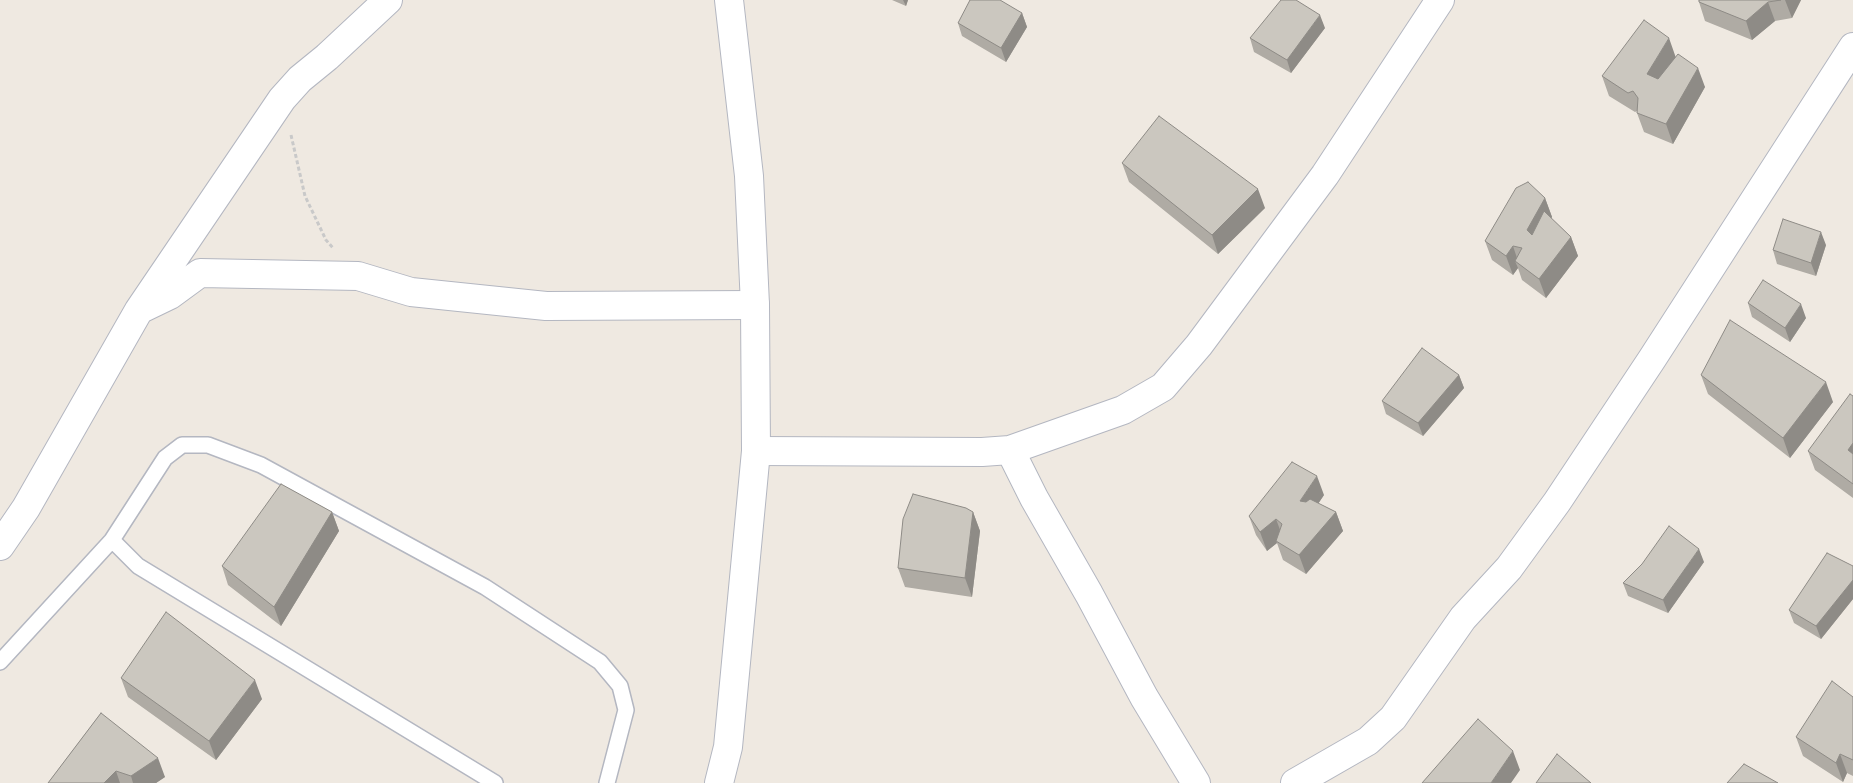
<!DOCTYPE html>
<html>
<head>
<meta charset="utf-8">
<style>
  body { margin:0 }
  canvas { display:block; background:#efe9e1 }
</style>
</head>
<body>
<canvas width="1853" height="783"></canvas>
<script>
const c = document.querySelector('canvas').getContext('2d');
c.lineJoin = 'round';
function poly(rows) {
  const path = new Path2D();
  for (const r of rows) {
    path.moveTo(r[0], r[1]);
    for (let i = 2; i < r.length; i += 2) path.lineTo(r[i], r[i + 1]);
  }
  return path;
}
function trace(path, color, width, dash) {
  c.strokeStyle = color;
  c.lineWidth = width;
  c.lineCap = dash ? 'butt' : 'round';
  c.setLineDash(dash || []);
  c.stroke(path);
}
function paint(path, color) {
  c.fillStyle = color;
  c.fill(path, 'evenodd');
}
const service = poly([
  [112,540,138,566,495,783],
  [0,662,112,540,165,458,182,445,208,445,261,465,485,587,600,662,620,686,626,710,607,783]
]);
const minor = poly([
  [141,309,170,295,200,273,358,276,411,292,546,306,755,305],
  [1010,450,1034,498,1089,594,1144,697,1196,783],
  [756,451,982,452,1010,450,1123,410,1163,387,1199,345,1325,175,1440,0],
  [0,546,26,508,139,310,282,99,300,79,327,57,388,0],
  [1295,783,1368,741,1393,718,1463,618,1509,568,1557,502,1652,359,1853,47]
]);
const tertiary = poly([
  [719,783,728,747,756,451,755,305,749,176,729,0]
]);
trace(service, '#b4b7c1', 18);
trace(minor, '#b4b7c1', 30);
trace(tertiary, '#b4b7c1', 30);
trace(poly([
  [291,135,305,196,326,240,333,248]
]), '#c9c9c9', 3, [4, 2.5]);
trace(service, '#fff', 15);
trace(minor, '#fff', 28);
trace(tertiary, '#fff', 28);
paint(poly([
  [892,0,908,0,906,6],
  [1699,0,1801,0,1792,18,1775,21,1752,40,1705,21,1699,2],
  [1022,13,1027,27,1006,62,962,36,958,23],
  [1325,28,1291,73,1254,52,1250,38],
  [1676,57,1705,87,1673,144,1644,132,1637,113,1637,111,1635,112,1609,96,1602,76],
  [1122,163,1265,208,1218,254,1129,182],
  [1545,198,1552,217,1551,218,1571,237,1578,256,1546,298,1522,280,1518,268,1513,275,1492,260,1485,241],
  [1826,245,1816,276,1777,264,1773,250],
  [1748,303,1806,318,1790,342,1752,317],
  [1459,375,1464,388,1423,436,1386,414,1382,401],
  [1701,375,1833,402,1790,458,1708,394],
  [1853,396,1853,498,1815,470,1808,451],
  [1324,495,1318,504,1336,512,1343,531,1306,574,1283,560,1277,543,1267,551,1256,535,1249,516],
  [332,512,339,531,281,626,228,585,222,566],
  [973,512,980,531,972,597,905,587,898,568],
  [1704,562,1668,613,1628,596,1623,583],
  [1853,566,1853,599,1821,639,1794,623,1789,610],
  [121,678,262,699,216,760,128,697],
  [1853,697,1853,776,1847,773,1843,782,1803,756,1796,737],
  [101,713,165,777,156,783,48,783]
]), '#afaba4');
paint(poly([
  [903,0,908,0,906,6],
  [1785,0,1801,0,1792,18],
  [1768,2,1775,21,1752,40,1746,21],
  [1022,13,1027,27,1006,62,1001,48],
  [1320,15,1325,28,1291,73,1287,60],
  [1669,38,1676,58,1654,93,1647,74],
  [1698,68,1705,87,1673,144,1666,124],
  [1258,189,1265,208,1218,254,1212,235],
  [1545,198,1552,217,1534,249,1527,230],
  [1821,232,1826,245,1816,276,1811,263],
  [1571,237,1578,256,1546,298,1539,279],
  [1513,246,1519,264,1515,261,1518,268,1513,275,1506,256],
  [1801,304,1806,318,1790,342,1785,328],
  [1459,375,1464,388,1423,436,1418,423],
  [1826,382,1833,402,1790,458,1783,438],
  [1853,443,1853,465,1848,450],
  [1317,476,1324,495,1307,520,1300,501],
  [332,512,339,531,281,626,274,607],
  [973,512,980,531,972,597,965,578],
  [1336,512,1343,531,1306,574,1299,555],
  [1276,519,1283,538,1276,541,1277,543,1267,551,1260,532],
  [1699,549,1704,562,1668,613,1663,600],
  [1853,580,1853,599,1821,639,1816,626],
  [255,680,262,699,216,760,209,741],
  [1513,751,1520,770,1511,783,1491,783],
  [1840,754,1847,773,1843,782,1836,763],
  [158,758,165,777,156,783,133,783,131,776],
  [116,771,120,783,104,783]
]), '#8e8b86');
const building = poly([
  [970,0,1000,0,1022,13,1001,48,958,23,970,0],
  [1281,0,1296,0,1320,15,1287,60,1250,38,1281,0],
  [1699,0,1781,0,1768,2,1746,21,1699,2,1699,0],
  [1644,20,1669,38,1647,74,1658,79,1678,54,1698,68,1666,124,1637,113,1638,98,1633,91,1628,93,1602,76,1644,20],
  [1159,116,1258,189,1212,235,1122,163,1159,116],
  [1528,182,1545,198,1527,230,1532,235,1544,211,1571,237,1539,279,1515,261,1522,248,1513,246,1506,256,1485,241,1516,188,1528,182],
  [1783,219,1821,232,1811,263,1773,250,1783,219],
  [1763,280,1801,304,1785,328,1748,303,1763,280],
  [1730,320,1826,382,1783,438,1701,375,1730,320],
  [1422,348,1459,375,1418,423,1382,401,1422,348],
  [1850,394,1853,396,1853,443,1848,450,1853,454,1853,484,1808,451,1850,394],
  [1292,462,1317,476,1300,501,1306,502,1310,499,1336,512,1299,555,1276,541,1282,524,1276,519,1260,532,1249,516,1292,462],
  [281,484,332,512,274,607,222,566,281,484],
  [913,494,966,508,973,512,965,578,898,568,903,519,913,494],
  [1669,526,1699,549,1663,600,1623,583,1642,564,1669,526],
  [1827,553,1853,566,1853,580,1816,626,1789,610,1827,553],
  [166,612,255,680,209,741,121,678,166,612],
  [1832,681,1853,697,1853,760,1840,754,1836,763,1796,737,1832,681],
  [101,713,158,758,131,776,116,771,104,783,48,783,101,713],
  [1478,719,1513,751,1491,783,1422,783,1478,719],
  [1557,754,1591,783,1536,783,1557,754],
  [1744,764,1778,783,1727,783,1744,764]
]);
paint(building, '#cbc7bf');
trace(building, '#8e8b86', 1);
</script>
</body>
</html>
